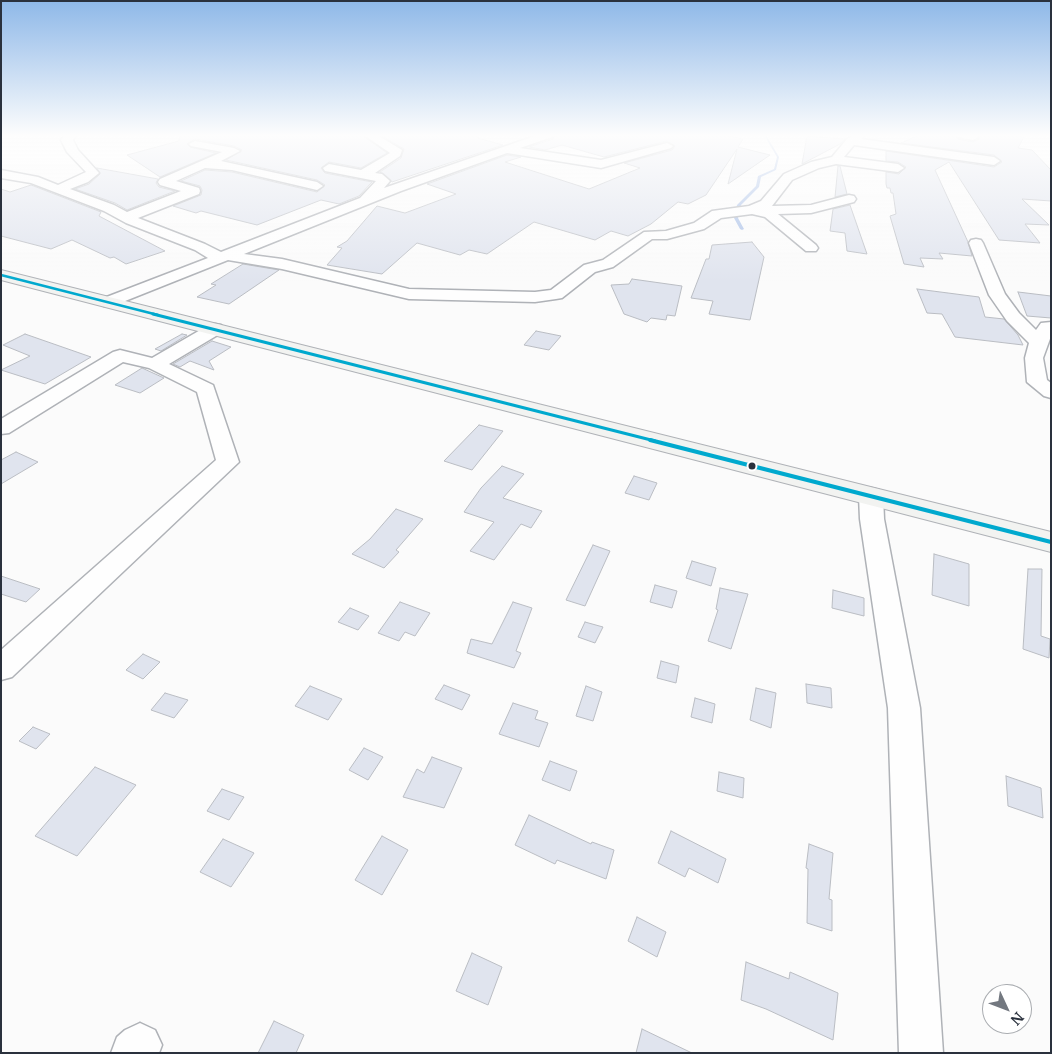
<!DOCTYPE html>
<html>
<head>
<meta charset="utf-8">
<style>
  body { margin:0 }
  #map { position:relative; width:1052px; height:1054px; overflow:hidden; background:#fbfbfb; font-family:Merriweather,serif }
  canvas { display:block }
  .frame { position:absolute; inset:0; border:2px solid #2a313d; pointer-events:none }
  .north { position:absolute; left:982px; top:984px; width:50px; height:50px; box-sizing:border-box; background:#fff; border:1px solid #aaadb1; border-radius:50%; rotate:133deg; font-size:14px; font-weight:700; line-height:20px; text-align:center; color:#2a313d }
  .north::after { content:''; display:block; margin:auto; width:18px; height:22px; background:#737880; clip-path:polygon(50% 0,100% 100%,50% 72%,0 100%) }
</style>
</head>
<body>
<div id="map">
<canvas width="1052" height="1054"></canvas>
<div class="frame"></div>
<div class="north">N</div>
</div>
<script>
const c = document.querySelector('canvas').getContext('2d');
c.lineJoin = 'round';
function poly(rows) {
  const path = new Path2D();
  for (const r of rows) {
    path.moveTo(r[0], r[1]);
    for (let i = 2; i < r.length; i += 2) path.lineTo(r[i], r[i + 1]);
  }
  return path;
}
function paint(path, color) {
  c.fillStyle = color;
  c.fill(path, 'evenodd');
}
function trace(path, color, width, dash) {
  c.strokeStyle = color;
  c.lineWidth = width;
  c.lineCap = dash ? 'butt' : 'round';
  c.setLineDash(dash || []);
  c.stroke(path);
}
paint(poly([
  [764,135,766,135,779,157,776,170,761,177,759,187,741,205,738,218,744,229,742,230,740,229,734,218,737,205,756,186,758,176,774,169,777,157,764,135]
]), '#a8bfe7');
const building = poly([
  [180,135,362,135,387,153,361,168,329,162,321,168,325,173,372,182,359,196,339,204,321,200,257,225,201,211,196,213,173,206,201,195,202,190,200,186,181,181,205,170,232,172,317,192,325,185,317,180,226,160,242,150,234,146,195,139,187,144,190,147,216,153,160,177,127,155,179,141,180,135],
  [380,135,478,135,478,138,503,145,392,182,380,172,401,158,404,149,380,135],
  [555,135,726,135,743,139,738,147,770,155,728,184,737,149,706,195,688,204,678,202,651,224,628,236,611,231,595,240,534,222,487,254,469,250,460,255,417,243,382,274,327,265,342,248,337,247,347,241,377,206,405,213,456,194,427,184,507,155,521,157,505,162,589,189,640,168,624,163,672,150,675,146,667,141,604,157,562,145,545,150,529,147,553,139,555,135],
  [919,135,955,135,958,139,973,142,979,139,979,135,1025,135,1018,148,1032,150,1051,170,1051,201,1022,199,1049,225,1025,224,1040,243,999,240,949,162,935,170,968,242,972,256,939,253,943,259,920,258,924,267,904,264,890,216,896,214,893,193,891,193,890,188,887,188,886,184,886,172,899,174,906,167,898,162,886,161,886,151,994,167,1002,162,994,155,901,143,919,135],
  [807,136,845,139,840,144,802,164,807,136],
  [838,166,840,166,847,194,835,197,838,166],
  [97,168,158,179,156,183,159,187,175,191,127,210,115,203,75,189,89,184,100,174,97,168],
  [31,185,101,212,99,216,165,251,126,264,114,257,110,258,72,240,51,249,1,236,1,189,10,192,31,185],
  [850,205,867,254,847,251,845,233,830,231,833,209,850,205],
  [752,242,764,257,750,320,709,314,713,301,691,298,706,259,709,259,712,245,752,242],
  [243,264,279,270,229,304,197,297,216,285,211,284,243,264],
  [632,279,682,286,675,316,667,315,666,320,651,318,647,322,624,314,611,285,629,284,632,279],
  [917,289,979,297,985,317,1004,319,1018,335,1023,345,955,337,942,314,927,313,917,289],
  [1018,292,1051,296,1051,318,1027,316,1018,292],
  [536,331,561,336,549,350,524,345,536,331],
  [25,334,48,342,91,357,45,384,1,370,30,356,3,345,25,334],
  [182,334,187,335,161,351,155,349,182,334],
  [212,341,231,347,209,361,214,370,190,361,180,367,173,364,212,341],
  [142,368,164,378,140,393,115,385,142,368],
  [479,425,503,431,472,470,444,461,479,425],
  [16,452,38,462,1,484,1,460,16,452],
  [502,466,524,474,503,498,542,511,531,528,521,524,494,560,470,551,494,522,464,512,481,488,502,466],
  [634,476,657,483,649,500,625,493,634,476],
  [396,509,423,519,396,550,399,552,384,568,352,554,370,539,396,509],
  [593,545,610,551,585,606,566,600,593,545],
  [934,554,969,564,969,606,932,595,934,554],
  [692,561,716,568,711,586,686,578,692,561],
  [1028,569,1042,569,1041,636,1050,639,1049,658,1023,649,1028,569],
  [1,576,40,589,26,602,1,594,1,576],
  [655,585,677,591,672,608,650,602,655,585],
  [720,588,748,594,731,649,708,641,718,610,716,609,720,588],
  [833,590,864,598,864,616,832,608,833,590],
  [400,602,430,613,415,636,405,632,399,641,378,633,400,602],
  [513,602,532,608,516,651,521,653,514,668,467,653,471,639,492,644,513,602],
  [350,608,369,616,358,630,338,622,350,608],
  [585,622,603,627,595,643,578,637,585,622],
  [143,654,160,662,143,679,126,670,143,654],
  [661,661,679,666,676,683,657,678,661,661],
  [806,684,831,688,832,708,807,703,806,684],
  [444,685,470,695,462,710,435,699,444,685],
  [310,686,342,699,328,720,295,706,310,686],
  [586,686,602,692,593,721,576,716,586,686],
  [756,688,776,693,771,728,750,720,756,688],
  [165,693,188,700,174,718,151,710,165,693],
  [695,698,715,704,712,723,691,717,695,698],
  [513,703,538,711,535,719,548,723,539,747,499,734,513,703],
  [33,727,50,734,36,749,19,741,33,727],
  [364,748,383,757,368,780,349,770,364,748],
  [432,757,462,768,444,808,403,797,417,769,424,773,432,757],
  [550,761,577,771,570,791,542,780,550,761],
  [95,767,136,785,77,856,35,836,95,767],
  [719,772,744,778,743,798,717,791,719,772],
  [1006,776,1041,788,1043,818,1008,806,1006,776],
  [222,789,244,797,229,820,207,811,222,789],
  [529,815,591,844,592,842,614,850,606,879,557,860,555,864,515,845,529,815],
  [671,831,726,859,718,883,689,868,685,877,658,863,671,831],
  [382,836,408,850,382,895,355,880,382,836],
  [223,839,254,853,231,887,200,872,223,839],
  [809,844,833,853,829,899,832,900,832,931,807,923,808,869,806,868,809,844],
  [637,917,666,932,657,957,628,941,637,917],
  [472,953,502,967,488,1005,456,991,472,953],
  [746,962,789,979,790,972,838,993,833,1040,766,1009,741,1000,746,962],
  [274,1021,304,1035,296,1053,258,1053,274,1021],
  [642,1029,692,1053,636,1053,642,1029]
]);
paint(building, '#e0e4ee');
trace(building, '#babdc3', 1);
const street = poly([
  [65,135,76,135,73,140,78,150,99,173,88,182,70,189,114,205,127,212,181,191,160,185,158,182,160,179,222,152,191,146,189,144,195,141,234,148,240,151,221,161,317,182,323,186,317,190,232,170,205,168,176,181,199,188,200,191,199,194,138,218,205,244,221,252,360,198,376,181,325,171,323,168,329,164,361,170,390,153,364,135,377,135,402,150,400,156,375,173,382,174,390,181,384,188,538,135,553,135,552,137,520,148,601,160,667,143,673,146,671,148,601,168,507,153,401,191,244,254,282,259,409,289,535,292,551,290,584,265,603,260,644,232,666,231,694,223,712,211,749,206,761,201,784,174,811,162,832,157,847,139,853,135,865,135,861,139,994,157,1000,161,994,165,854,145,844,157,898,164,904,168,898,172,836,164,819,168,792,180,772,206,811,205,849,195,854,196,856,199,854,202,811,213,778,214,816,245,818,248,816,251,806,251,765,217,752,214,721,218,704,229,667,239,652,239,613,267,595,272,562,298,556,299,535,302,409,299,282,269,228,260,110,307,104,306,102,302,104,298,208,258,195,250,126,223,104,211,31,183,1,178,1,170,38,177,58,185,86,172,67,152,61,140,65,135],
  [957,135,977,135,978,137,973,140,958,137,957,135],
  [976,239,981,240,983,243,1005,294,1019,313,1036,330,1041,323,1051,322,1051,336,1043,358,1047,380,1051,383,1051,398,1044,396,1027,382,1025,358,1029,343,1007,321,989,295,969,243,971,240,976,239],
  [215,324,221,325,224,329,221,333,169,364,213,385,239,462,12,677,1,680,1,650,216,460,197,392,149,368,123,362,9,433,1,434,1,419,113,352,120,350,152,358,209,325,215,324],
  [871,488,879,490,883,496,884,519,920,708,943,1053,899,1053,888,708,860,519,859,496,863,490,871,488],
  [140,1023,155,1030,162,1045,159,1053,111,1053,117,1037,125,1030,140,1023]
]);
const secondary = poly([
  [1,270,1051,532,1051,552,1,280,1,270]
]);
trace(street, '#afb2b7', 3);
trace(secondary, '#afb2b7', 2);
paint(street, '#fefefe');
paint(secondary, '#f2f3f1');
trace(poly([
  [1,275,158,315]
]), '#00a9ce', 2.5);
trace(poly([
  [153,314,655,441]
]), '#00a9ce', 3);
trace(poly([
  [650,440,1051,542]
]), '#00a9ce', 4);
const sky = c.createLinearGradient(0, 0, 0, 282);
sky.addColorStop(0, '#8eb8e8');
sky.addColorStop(0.48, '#fdfdfd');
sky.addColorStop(1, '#fdfdfd00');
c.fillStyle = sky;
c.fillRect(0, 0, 1052, 282);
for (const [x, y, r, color] of [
  [752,466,4.5,"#2a313d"]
]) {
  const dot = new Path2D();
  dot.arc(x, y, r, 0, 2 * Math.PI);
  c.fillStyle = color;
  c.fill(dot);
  trace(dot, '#fff', 2);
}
</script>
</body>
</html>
